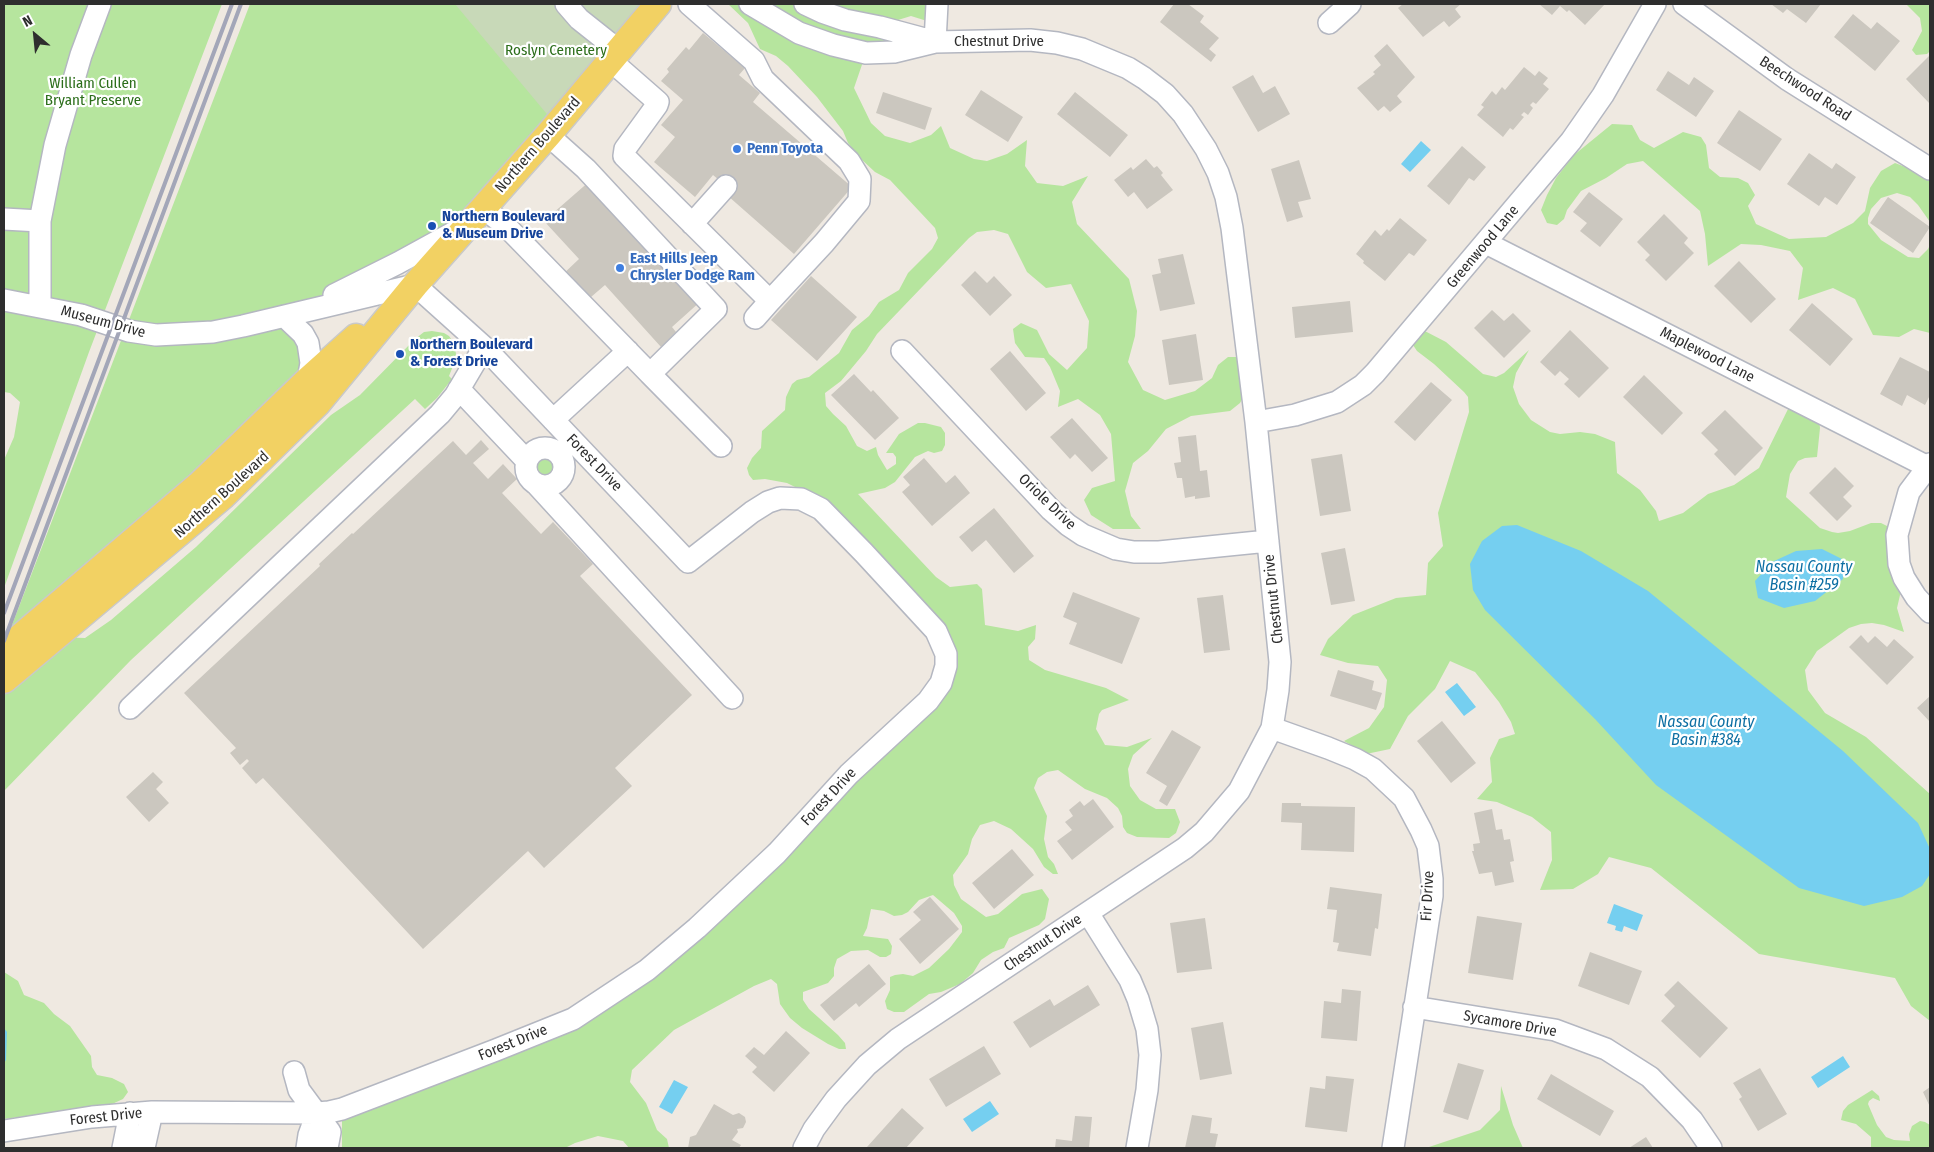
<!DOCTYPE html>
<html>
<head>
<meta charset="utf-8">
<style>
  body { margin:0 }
  #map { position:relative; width:1934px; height:1152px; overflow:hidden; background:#efe9e1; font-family:"Fira Sans Condensed",sans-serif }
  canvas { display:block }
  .frame { position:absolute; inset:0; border:5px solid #2e2e2e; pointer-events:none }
  .north { position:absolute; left:10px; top:10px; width:50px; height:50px; -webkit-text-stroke:4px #fff; paint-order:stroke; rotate:332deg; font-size:14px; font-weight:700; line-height:20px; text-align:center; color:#2e2e2e }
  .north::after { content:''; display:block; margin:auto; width:18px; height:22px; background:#2e2e2e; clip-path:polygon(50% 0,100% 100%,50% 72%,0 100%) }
</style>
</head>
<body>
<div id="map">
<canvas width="1934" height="1152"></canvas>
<div class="frame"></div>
<div class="north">N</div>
</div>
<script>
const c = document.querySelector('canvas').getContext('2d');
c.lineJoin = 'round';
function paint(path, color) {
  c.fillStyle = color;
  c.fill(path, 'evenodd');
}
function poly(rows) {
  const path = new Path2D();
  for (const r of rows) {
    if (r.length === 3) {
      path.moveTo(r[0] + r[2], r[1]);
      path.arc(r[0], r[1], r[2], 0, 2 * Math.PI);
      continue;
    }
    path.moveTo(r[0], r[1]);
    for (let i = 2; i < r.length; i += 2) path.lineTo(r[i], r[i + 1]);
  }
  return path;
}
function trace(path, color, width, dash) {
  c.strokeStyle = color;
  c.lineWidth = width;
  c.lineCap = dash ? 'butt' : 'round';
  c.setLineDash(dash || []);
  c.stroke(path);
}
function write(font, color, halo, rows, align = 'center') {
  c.font = font + ' "Fira Sans Condensed",sans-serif';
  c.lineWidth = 4.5;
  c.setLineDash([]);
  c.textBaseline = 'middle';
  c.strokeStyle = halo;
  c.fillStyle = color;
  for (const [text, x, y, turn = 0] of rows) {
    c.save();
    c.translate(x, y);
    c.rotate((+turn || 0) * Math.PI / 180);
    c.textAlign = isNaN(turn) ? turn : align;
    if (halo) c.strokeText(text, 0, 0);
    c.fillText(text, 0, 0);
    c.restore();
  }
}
paint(poly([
  [4,4,222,4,89,352,4,588,4,460,14,437,20,402,10,393,4,392],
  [250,4,469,4,557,114,492,198,294,326,307,379,5,648,12,625],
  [728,4,943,4,927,21,911,16,898,20,863,12,856,15,845,11,836,5,825,5,935,42,866,53,854,88,871,123,885,136,910,143,931,135,941,126,950,148,974,159,987,161,1007,154,1027,140,1025,166,1037,183,1063,186,1088,176,1072,202,1077,224,1129,279,1137,311,1135,336,1128,362,1143,390,1165,400,1195,391,1212,378,1218,365,1228,357,1238,357,1246,392,1240,403,1230,411,1191,416,1166,429,1148,451,1133,463,1125,491,1131,516,1141,529,1113,529,1091,515,1084,500,1092,488,1115,481,1111,434,1100,415,1078,399,1058,407,1060,391,1050,367,1044,358,1025,357,1015,343,1013,329,1021,323,1037,330,1049,354,1067,370,1087,348,1089,321,1071,284,1046,288,1027,272,1008,234,994,230,977,232,969,238,877,334,866,351,841,381,825,393,826,406,833,414,846,426,857,446,867,451,876,447,878,455,887,470,896,464,896,457,893,453,886,453,899,434,918,423,925,423,941,427,945,433,945,445,942,451,934,453,928,451,915,457,895,482,885,488,858,494,936,577,950,587,977,584,982,589,985,625,1018,631,1036,625,1035,639,1028,647,1029,660,1045,670,1106,688,1129,700,1102,710,1099,714,1096,729,1105,745,1127,747,1152,738,1133,755,1128,769,1130,786,1140,800,1156,809,1175,809,1180,822,1176,833,1169,838,1137,837,1127,833,1123,827,1122,816,1118,808,1107,798,1085,789,1058,770,1047,772,1038,778,1034,788,1047,816,1044,839,1048,857,1054,864,1058,874,1053,874,1044,867,1033,849,1011,829,994,821,980,825,972,839,968,854,953,875,954,885,961,899,986,917,998,914,1022,894,1042,889,1049,899,1045,919,1039,925,1009,938,1004,948,993,952,981,960,973,973,960,984,941,992,929,994,904,1012,894,1012,887,1009,885,1001,890,990,890,977,895,975,903,974,913,976,929,968,949,949,962,932,962,926,954,913,933,895,919,900,908,912,902,915,894,916,884,911,871,909,867,928,863,936,888,939,892,946,891,954,886,957,880,957,868,950,851,951,837,959,834,968,834,976,828,983,803,992,803,1000,809,1009,838,1035,845,1043,846,1049,839,1049,828,1044,802,1028,790,1018,780,1004,777,984,771,979,754,986,674,1030,632,1070,630,1082,646,1103,657,1130,667,1139,669,1148,629,1148,623,1141,598,1136,575,1143,565,1148,342,1148,342,1109,496,1050,647,970,928,701,946,654,805,492,787,483,765,479,753,480,749,475,747,468,752,458,761,448,762,431,785,410,786,397,792,384,797,380,809,377,839,353,852,330,869,316,879,302,899,290,908,273,932,249,938,238,935,228,890,180,875,172,860,158,848,143,843,131,817,97,788,66,776,56,760,49,748,23],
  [1906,4,1930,4,1930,51,1927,54,1916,55,1912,50,1922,31,1920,18],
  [1612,124,1632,125,1640,140,1654,148,1683,132,1701,137,1706,145,1709,168,1720,177,1738,178,1748,183,1755,195,1748,206,1756,224,1789,239,1826,237,1853,223,1865,211,1870,188,1881,171,1895,163,1929,176,1930,177,1930,222,1918,205,1910,197,1897,193,1881,198,1871,209,1868,218,1868,224,1881,240,1908,257,1919,258,1928,249,1930,245,1930,333,1914,329,1899,337,1873,335,1855,299,1833,288,1798,300,1803,268,1790,251,1761,245,1741,244,1708,266,1705,234,1700,211,1643,161,1627,164,1606,178,1581,191,1567,210,1564,219,1557,225,1547,223,1541,210,1547,195,1556,178,1574,155],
  [1419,328,1446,342,1483,374,1496,377,1504,373,1529,350,1516,373,1513,387,1519,404,1531,420,1550,432,1560,434,1580,432,1595,434,1615,442,1617,473,1640,490,1656,511,1659,521,1683,513,1708,494,1734,485,1759,468,1790,405,1819,420,1820,428,1817,457,1805,458,1798,461,1790,474,1786,497,1820,528,1832,532,1838,533,1850,531,1871,523,1881,523,1889,527,1904,578,1897,608,1904,632,1884,625,1872,623,1861,624,1849,628,1817,651,1805,670,1808,690,1825,713,1866,737,1930,794,1930,1021,1911,1006,1895,978,1759,954,1651,868,1609,857,1598,874,1573,889,1540,890,1552,860,1551,832,1532,817,1497,802,1477,799,1492,782,1490,758,1499,739,1515,734,1511,722,1499,702,1475,672,1450,661,1435,689,1408,716,1390,749,1366,754,1344,741,1369,728,1384,707,1387,680,1378,666,1348,663,1320,655,1328,639,1353,615,1396,598,1426,595,1428,563,1443,546,1438,513,1469,412,1468,397,1464,392,1434,364,1417,351,1409,339],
  [432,331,444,333,449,336,454,343,456,354,455,361,449,376,452,379,437,398,425,409,415,399,131,660,4,791,4,681,56,637,85,638,111,620,196,547,331,415,360,395,415,339,424,332],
  [545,468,14],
  [4,972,18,981,24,995,44,1003,54,1014,70,1026,91,1056,92,1067,97,1075,112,1078,124,1084,128,1092,123,1099,110,1105,4,1119],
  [1501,1086,1513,1125,1523,1148,1426,1148,1480,1130,1500,1110],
  [1872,1090,1879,1096,1880,1101,1873,1098,1869,1101,1868,1104,1877,1125,1886,1137,1894,1140,1910,1141,1909,1134,1912,1126,1920,1121,1925,1122,1930,1125,1930,1148,1871,1148,1871,1137,1856,1124,1841,1120,1843,1111,1848,1105]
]), '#b6e59e');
paint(poly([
  [455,4,658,4,556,125]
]), '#c8d9b8');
paint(poly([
  [1421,141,1431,150,1410,172,1401,164],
  [1517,525,1581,551,1648,591,1843,751,1918,823,1930,849,1930,874,1922,886,1902,897,1864,906,1799,888,1656,785,1595,719,1485,610,1473,590,1470,564,1482,541,1502,526],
  [1822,549,1844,560,1843,579,1815,601,1784,608,1758,598,1755,581,1772,562,1796,551],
  [1457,683,1476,707,1464,716,1445,692],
  [1614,904,1643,915,1637,931,1624,926,1622,932,1615,930,1616,926,1607,923],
  [4,1028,7,1032,6,1060,4,1063],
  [1843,1056,1850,1067,1818,1088,1811,1077],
  [674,1080,688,1087,672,1114,659,1107],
  [990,1101,999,1114,972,1132,963,1119]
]), '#75cff0');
paint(poly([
  [1174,4,1188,4,1204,16,1200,22,1219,38,1209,49,1216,55,1211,62,1160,22],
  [1403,4,1461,4,1455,9,1461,17,1449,27,1444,21,1423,37,1398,8],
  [1539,4,1605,4,1585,25,1569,10,1567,12,1560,6,1552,15],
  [1771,4,1821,4,1806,23,1787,9,1783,13],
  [1853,14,1871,29,1877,22,1900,41,1875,71,1834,37],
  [703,33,745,68,739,75,760,93,753,102,852,187,794,254,728,196,719,180,713,175,695,197,654,162,675,137,661,125,683,100,661,81,669,72,667,69,686,47,689,50],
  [1387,44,1415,77,1397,96,1402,102,1390,112,1384,106,1378,111,1357,88,1375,74,1373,72,1381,65,1374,56],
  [1929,56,1930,57,1930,104,1906,79],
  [1524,67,1535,76,1539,71,1548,78,1543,84,1549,89,1536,104,1533,102,1530,105,1533,108,1528,115,1524,112,1521,115,1524,117,1513,130,1510,128,1503,137,1477,115,1484,107,1481,105,1492,91,1496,95,1502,87,1505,90],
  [1668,71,1689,85,1694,77,1714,91,1696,117,1656,90],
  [1253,75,1263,93,1275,86,1290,114,1258,132,1232,87],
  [981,90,1023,117,1008,142,965,115],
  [883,92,932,108,925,130,876,113],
  [1075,92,1128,135,1110,157,1057,114],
  [1739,110,1782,139,1760,171,1717,143],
  [1462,146,1486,167,1474,181,1469,178,1449,205,1427,186],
  [1809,153,1832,169,1836,163,1856,177,1837,205,1825,197,1819,206,1787,184],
  [1146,159,1154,168,1157,166,1163,173,1161,175,1173,190,1147,209,1134,192,1128,197,1114,180,1131,167,1133,170],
  [1299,160,1311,199,1298,202,1303,217,1287,222,1271,169],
  [591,180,701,301,672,327,676,332,661,347,605,285,584,303,560,277,579,259,544,221],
  [1589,192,1623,219,1600,247,1580,231,1587,223,1573,212],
  [1888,197,1930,227,1913,253,1870,223],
  [1664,214,1688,238,1684,243,1694,253,1666,281,1645,260,1650,255,1637,242],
  [1400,218,1427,240,1414,256,1409,253,1385,281,1363,263,1364,261,1356,254,1375,230,1381,236,1387,229,1389,231],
  [1183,254,1195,304,1160,311,1152,275,1161,273,1158,259],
  [1739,261,1776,299,1751,323,1714,286],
  [975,271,987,283,994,276,1012,295,990,316,961,285],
  [811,276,857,317,817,361,771,320],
  [1350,301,1353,332,1295,338,1292,307],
  [1812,303,1853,339,1830,366,1789,330],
  [1492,310,1504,321,1513,313,1531,331,1504,358,1474,328],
  [1570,330,1609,368,1579,398,1564,384,1569,379,1560,371,1555,376,1540,362],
  [1196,334,1203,380,1169,385,1162,340],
  [1010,351,1046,393,1026,411,990,369],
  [1900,357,1930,372,1930,395,1925,405,1907,395,1902,406,1880,394],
  [854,374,871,392,873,390,899,418,875,440,831,395],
  [1644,375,1683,413,1662,435,1623,397],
  [1431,382,1452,400,1415,441,1394,422],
  [1725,410,1763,448,1735,476,1714,454,1718,450,1701,433],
  [1072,418,1108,458,1092,472,1075,454,1070,459,1050,437],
  [1196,435,1200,471,1207,470,1210,497,1195,499,1195,496,1185,498,1182,478,1177,478,1174,463,1181,462,1178,437],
  [481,440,489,449,473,463,488,479,503,464,517,479,502,493,541,534,553,522,593,564,580,576,692,695,615,768,632,786,544,868,528,851,423,949,263,778,256,784,242,768,249,761,247,759,240,765,230,753,236,748,184,693,320,566,319,564,352,533,353,534,453,441,466,455],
  [1342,454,1351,511,1320,516,1311,459],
  [924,458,946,483,955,475,970,493,932,526,902,492,910,485,903,477],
  [1835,467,1854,486,1843,497,1852,506,1837,521,1809,493],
  [994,508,1034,556,1014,573,986,540,972,552,959,537],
  [1345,548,1355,601,1331,605,1321,553],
  [1073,592,1140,618,1122,664,1069,644,1077,623,1063,617],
  [1223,595,1230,650,1204,653,1197,598],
  [1861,635,1868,643,1875,636,1887,647,1894,639,1914,657,1887,685,1849,647],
  [1338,670,1374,681,1372,690,1382,693,1376,710,1330,696],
  [1930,696,1930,722,1917,708],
  [1442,721,1476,763,1451,783,1417,741],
  [1172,730,1201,747,1167,806,1159,801,1167,786,1146,773],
  [153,772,163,782,156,789,169,803,149,822,126,797],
  [1093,799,1114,827,1072,860,1057,841,1072,830,1065,822,1073,816,1069,810,1080,801,1084,806],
  [1282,803,1301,803,1301,806,1355,807,1354,852,1301,850,1302,823,1281,822],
  [1492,809,1496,830,1502,829,1504,840,1510,839,1514,861,1510,862,1514,882,1495,886,1492,872,1479,874,1472,851,1474,851,1473,844,1480,843,1474,813],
  [1012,849,1034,875,994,909,972,883],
  [1330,887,1382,894,1378,929,1375,928,1371,956,1337,951,1339,943,1333,942,1337,910,1327,909],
  [930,897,959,929,920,964,899,939,921,920,913,912],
  [1477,916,1522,923,1513,980,1468,973],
  [1205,918,1212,969,1177,973,1170,923],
  [1590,952,1642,971,1629,1005,1578,986],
  [869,964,886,984,859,1007,856,1003,834,1021,820,1005],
  [1678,981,1728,1028,1700,1058,1661,1021,1675,1006,1664,995],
  [1088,985,1100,1005,1030,1048,1013,1022,1050,999,1054,1006],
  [1342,989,1361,991,1357,1041,1321,1038,1324,1001,1341,1003],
  [1223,1022,1232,1074,1200,1080,1191,1028],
  [786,1031,810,1053,774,1092,752,1072,757,1067,745,1056,754,1047,764,1055],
  [984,1046,1001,1074,946,1107,929,1079],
  [1458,1063,1484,1070,1468,1120,1443,1112],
  [1760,1068,1787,1114,1758,1131,1739,1099,1742,1097,1733,1083],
  [1551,1074,1614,1111,1600,1136,1537,1099],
  [1326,1076,1354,1079,1347,1132,1305,1127,1310,1087,1325,1089],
  [1930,1087,1930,1107,1923,1092],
  [714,1104,733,1115,739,1113,745,1117,746,1122,743,1128,737,1129,738,1132,732,1140,741,1145,739,1148,688,1148,690,1137,696,1135],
  [902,1108,924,1128,906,1148,868,1148,867,1147],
  [1192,1115,1212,1118,1210,1133,1218,1134,1215,1148,1185,1148],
  [1075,1116,1092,1117,1089,1148,1055,1148,1056,1139,1072,1141],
  [1646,1137,1653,1148,1629,1148]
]), '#cbc7bf');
const minor = poly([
  [566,4,579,19,618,50],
  [750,4,799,33,833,45,866,53,894,52,935,42,1030,40,1057,43,1082,49,1128,68,1144,78,1165,94,1183,114,1206,149,1218,173,1226,197,1232,228,1256,422,1280,662,1278,690,1272,728,1239,791,1204,832,1185,848,898,1039,867,1065,836,1099,814,1129,804,1148],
  [805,4,822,12,845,20,880,27,932,41],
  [1684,4,1787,79,1930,169],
  [1329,23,1350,4],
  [935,42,937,4],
  [610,60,658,102,657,105,625,149,624,156,770,301,824,243,859,201,860,179,849,161,763,79,754,61,689,4],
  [483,208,505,225,650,374,716,309,586,169,548,135],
  [4,219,40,221],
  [692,224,726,186],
  [1486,243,1928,467],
  [334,295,398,263,460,229],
  [4,300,81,315,129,331,156,335,213,332,243,326,415,285,484,347,688,562,752,512,768,502,780,498,801,499,821,509,864,553,936,631,946,654,946,666,941,683,928,701,849,774,777,853,697,928,647,970,573,1019,496,1050,342,1109,329,1112,317,1113,152,1112,92,1117,4,1131],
  [40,306,40,221,55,145,81,55,100,4],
  [284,316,303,334,308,343,311,363,308,380],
  [755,318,770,301],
  [902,351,1051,510,1068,525,1083,535,1116,549,1134,552,1159,552,1268,541],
  [650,374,721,446],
  [459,389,526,460],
  [553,420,628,351],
  [1256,422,1295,415,1337,402,1363,385,1375,373,1571,141,1603,95,1655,4],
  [545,467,19],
  [1930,464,1909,492,1897,535,1899,564,1904,578,1916,597,1930,612],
  [537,485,732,698],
  [130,708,440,414,455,396,484,347],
  [1272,728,1328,748,1355,759,1373,769,1404,798,1421,830,1428,846,1432,879,1432,896,1393,1148],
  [1088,913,1130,980,1138,999,1147,1029,1150,1055,1147,1090,1137,1148],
  [1414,1007,1555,1030,1606,1049,1650,1077,1692,1120,1711,1148],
  [294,1072,299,1090,330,1132,327,1148],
  [123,1148,130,1113],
  [144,1148,152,1112],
  [307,1148,309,1135,317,1113]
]);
const major = poly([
  [4,651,199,485,308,380,356,337],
  [4,680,223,496,317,404,415,285,548,135,658,4]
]);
trace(minor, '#b4b7c1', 24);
trace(major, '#c9c9c9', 29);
trace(minor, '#fff', 21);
trace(major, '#f2d163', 26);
trace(poly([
  [4,613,232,4],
  [4,641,241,4]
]), '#a3a6b8', 4);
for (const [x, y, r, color] of [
  [737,149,5,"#3f7fe0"],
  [432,226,5,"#1a4fb4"],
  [620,268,5,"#3f7fe0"],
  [400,354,5,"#1a4fb4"]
]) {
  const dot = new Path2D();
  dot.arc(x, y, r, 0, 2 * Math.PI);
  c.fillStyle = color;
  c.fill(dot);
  trace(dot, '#fff', 2);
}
write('15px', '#2e2e2e', '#fff', [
  ["Chestnut Drive",999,42],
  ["Beechwood Road",1805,89,33],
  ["Northern Boulevard",538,145,-49],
  ["Greenwood Lane",1483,247,-50],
  ["Museum Drive",103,322,15],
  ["Maplewood Lane",1707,355,27],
  ["Forest Drive",594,463,46],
  ["Northern Boulevard",222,495,-42],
  ["Oriole Drive",1047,502,44],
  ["Chestnut Drive",1274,599,-96],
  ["Forest Drive",829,797,-47],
  ["Fir Drive",1428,896,-87],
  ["Chestnut Drive",1043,943,-34],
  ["Sycamore Drive",1510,1024,10],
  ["Forest Drive",513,1043,-22],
  ["Forest Drive",106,1117,-6]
]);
write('15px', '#2c6e1b', '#fff', [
  ["Roslyn Cemetery",556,51],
  ["William Cullen",93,84],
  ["Bryant Preserve",93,101]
]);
write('bold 15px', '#366cbe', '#fff', [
  ["Penn Toyota",747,149],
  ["East Hills Jeep",630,259],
  ["Chrysler Dodge Ram",630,276]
], 'left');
write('bold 15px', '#164399', '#fff', [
  ["Northern Boulevard",442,217],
  ["& Museum Drive",442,234],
  ["Northern Boulevard",410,345],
  ["& Forest Drive",410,362]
], 'left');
write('italic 16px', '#0d6fa3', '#fff', [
  ["Nassau County",1804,568],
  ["Basin #259",1804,586],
  ["Nassau County",1706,723],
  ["Basin #384",1706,741]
]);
</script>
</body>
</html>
